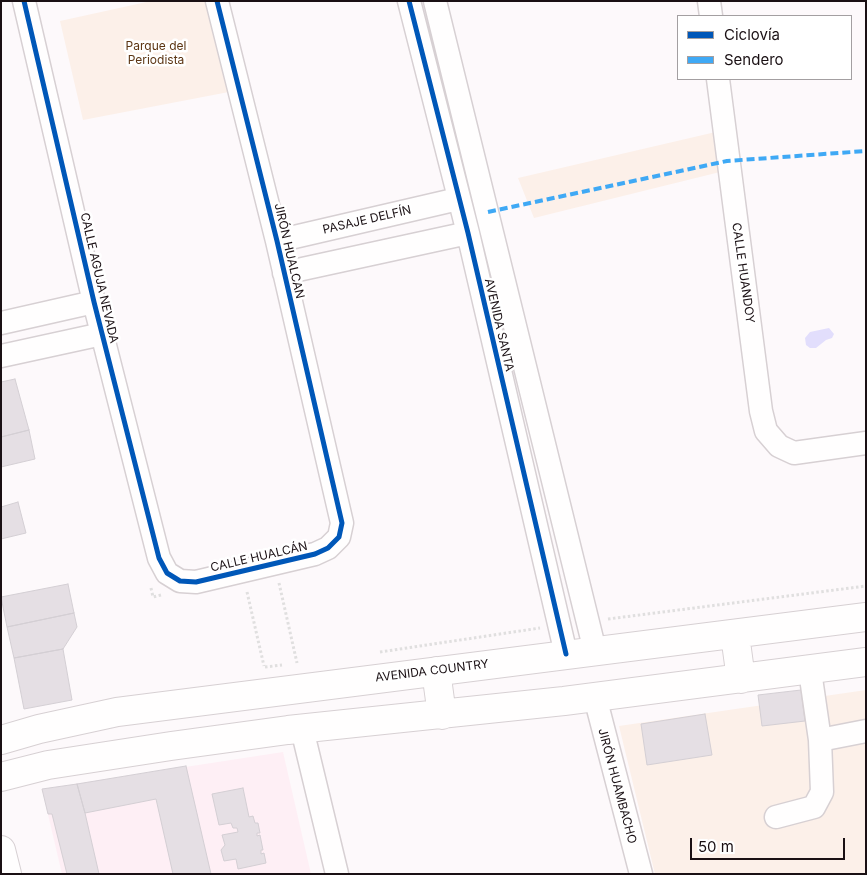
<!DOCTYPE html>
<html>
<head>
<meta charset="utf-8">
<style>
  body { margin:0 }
  #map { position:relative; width:867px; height:875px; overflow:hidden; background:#fdf9fb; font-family:Inter,sans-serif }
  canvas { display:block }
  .frame { position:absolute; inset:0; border:2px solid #1a1014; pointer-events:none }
  .legend { position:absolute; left:677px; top:15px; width:175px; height:65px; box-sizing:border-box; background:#fff; border:1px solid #a39fa1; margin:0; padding:6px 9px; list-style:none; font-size:15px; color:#1a1014 }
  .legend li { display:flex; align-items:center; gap:10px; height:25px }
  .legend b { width:25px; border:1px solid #a39fa1 }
  .scale { position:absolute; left:690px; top:838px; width:155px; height:22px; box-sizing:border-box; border:2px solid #1a1014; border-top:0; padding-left:6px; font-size:15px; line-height:18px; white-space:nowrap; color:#1a1014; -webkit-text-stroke:4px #fff; paint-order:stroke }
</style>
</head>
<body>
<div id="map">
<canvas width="867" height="875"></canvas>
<div class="frame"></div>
<ul class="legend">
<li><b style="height:6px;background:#0057b8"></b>Ciclovía</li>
<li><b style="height:6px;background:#3fa9f5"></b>Sendero</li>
</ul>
<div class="scale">50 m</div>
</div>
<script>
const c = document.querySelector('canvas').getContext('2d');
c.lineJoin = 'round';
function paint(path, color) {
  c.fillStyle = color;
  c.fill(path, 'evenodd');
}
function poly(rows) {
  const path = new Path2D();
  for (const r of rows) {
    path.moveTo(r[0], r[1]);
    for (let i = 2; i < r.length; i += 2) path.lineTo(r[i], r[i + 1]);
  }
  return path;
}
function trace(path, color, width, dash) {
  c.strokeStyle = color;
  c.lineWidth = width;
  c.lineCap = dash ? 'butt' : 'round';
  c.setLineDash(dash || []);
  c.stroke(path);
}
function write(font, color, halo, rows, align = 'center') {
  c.font = font + ' Inter,sans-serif';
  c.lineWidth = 5;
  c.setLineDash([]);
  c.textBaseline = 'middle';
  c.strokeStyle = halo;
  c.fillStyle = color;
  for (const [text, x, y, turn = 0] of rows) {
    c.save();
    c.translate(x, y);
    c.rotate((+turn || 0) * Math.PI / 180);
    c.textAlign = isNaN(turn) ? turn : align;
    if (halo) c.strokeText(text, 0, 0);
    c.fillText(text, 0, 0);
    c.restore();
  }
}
paint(poly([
  [283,752,311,874,62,874,42,789]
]), '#feeff5');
paint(poly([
  [151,1,213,1,234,91,83,120,60,21],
  [720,131,720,172,534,218,518,178],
  [866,690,866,874,655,874,619,726]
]), '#fcf0e9');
paint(poly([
  [829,328,834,334,832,338,826,340,816,348,810,348,806,345,805,338,810,332]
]), '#e2defc');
const building = poly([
  [15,379,29,430,1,437,1,382,15,379],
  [29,430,35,459,1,467,1,437,29,430],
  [18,502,26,533,1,539,1,507,18,502],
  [68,584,74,613,7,627,1,597,68,584],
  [74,613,77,627,63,649,14,658,7,627,74,613],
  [63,649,72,700,24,709,14,658,63,649],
  [801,690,805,721,762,726,758,695,801,690],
  [705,714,712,755,647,765,641,724,705,714],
  [186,766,211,874,173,874,156,799,85,813,77,784,186,766],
  [77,784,85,813,99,874,67,874,52,814,48,814,42,789,77,784],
  [243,788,249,817,253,816,255,823,258,823,260,833,257,833,257,836,260,835,263,850,261,850,261,854,264,853,266,863,238,869,236,859,224,861,221,850,225,845,222,835,238,832,237,828,233,828,231,823,219,825,212,794,243,788]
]);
paint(building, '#e5dfe4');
trace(building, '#d4cfd4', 1);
const minor = poly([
  [24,1,94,302,159,558,167,573,180,581,196,582,315,554,328,548,339,537,342,523,277,241,217,1],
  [409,1,468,233,566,654],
  [435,1,595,651],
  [709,1,711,16],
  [718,79,761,411,766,431,779,446,794,453,866,443],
  [277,241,458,199],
  [284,273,468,233],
  [1,323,94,302],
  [1,356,102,334],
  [595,697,641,874],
  [302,729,337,874],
  [820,740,866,731],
  [776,817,814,807,822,792,820,740,810,671]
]);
const major = poly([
  [735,635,741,679],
  [436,671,442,715],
  [1,740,39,729,117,712,866,617],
  [1,777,48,765,171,746,288,730,564,701,866,662],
  [1,850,7,874]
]);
trace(minor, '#d7d0d3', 25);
trace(major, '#d7d0d3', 30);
trace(poly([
  [279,583,297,663],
  [151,588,153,597,161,595],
  [247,592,264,666],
  [608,619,866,586],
  [380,652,540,628],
  [265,667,282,665]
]), '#e0dfdf', 3, [2.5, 2.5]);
trace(minor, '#fffefe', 22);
trace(major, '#fffefe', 28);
trace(poly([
  [488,212,727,161,866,151]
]), '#3fa9f5', 4, [8, 4]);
trace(poly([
  [24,1,94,302,159,558,167,573,180,581,196,582,315,554,328,548,339,537,342,523,277,241,217,1],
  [409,1,468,233,566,654]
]), '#0057b8', 5);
write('12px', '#5c3513', '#fff', [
  ["Parque del",156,46],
  ["Periodista",156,60]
]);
write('12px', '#1a1014', '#fff', [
  ["PASAJE DELFÍN",367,220,-13],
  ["JIRÓN HUALCAN",289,251,77],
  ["CALLE HUANDOY",743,273,82],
  ["CALLE AGUJA NEVADA",99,278,77],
  ["AVENIDA SANTA",499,325,77],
  ["CALLE HUALCÁN",259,557,-13],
  ["AVENIDA COUNTRY",432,671,-7],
  ["JIRÓN HUAMBACHO",617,786,75]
]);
</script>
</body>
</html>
